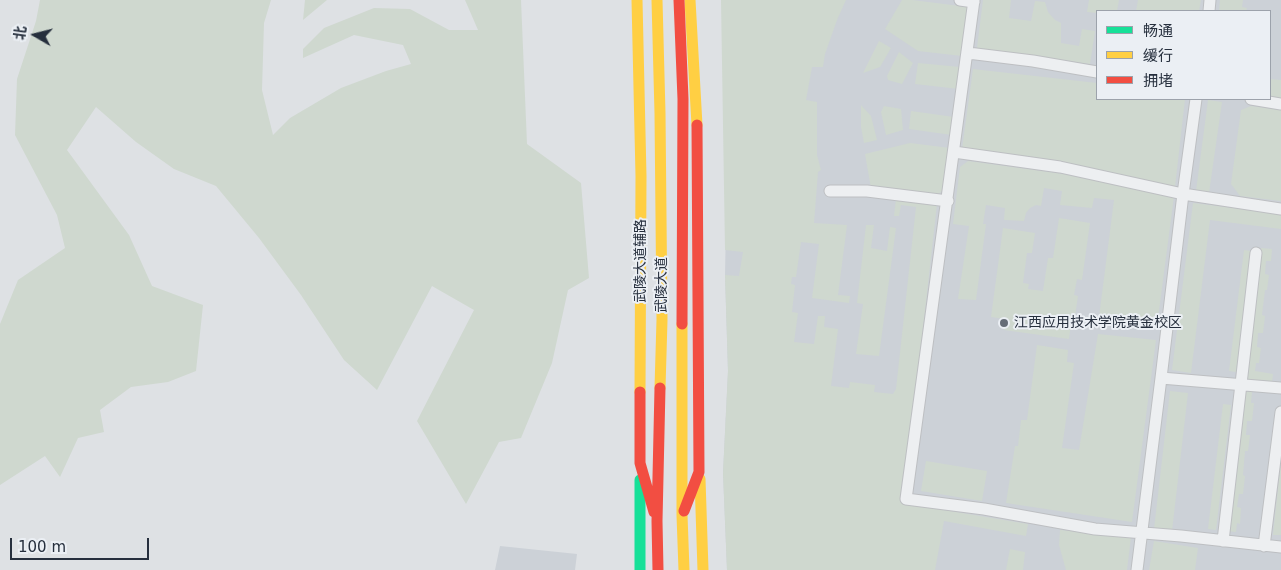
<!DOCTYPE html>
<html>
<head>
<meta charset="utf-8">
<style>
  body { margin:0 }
  #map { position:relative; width:1281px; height:570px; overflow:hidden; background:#dee1e4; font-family:"DejaVu Sans","Noto Sans SC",sans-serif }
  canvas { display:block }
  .legend { position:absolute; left:1096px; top:10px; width:175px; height:90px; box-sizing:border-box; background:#ebeff4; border:1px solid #9ca2ab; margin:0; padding:6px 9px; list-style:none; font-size:15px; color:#262f3d }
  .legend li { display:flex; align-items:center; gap:10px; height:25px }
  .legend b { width:25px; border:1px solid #9ca2ab }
  .north { position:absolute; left:10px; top:10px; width:50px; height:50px; -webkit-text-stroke:4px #ebeff4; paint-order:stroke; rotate:278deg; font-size:14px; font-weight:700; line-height:20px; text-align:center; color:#262f3d }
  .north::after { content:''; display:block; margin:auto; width:18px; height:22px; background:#262f3d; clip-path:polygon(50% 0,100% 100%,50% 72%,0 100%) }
  .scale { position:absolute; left:10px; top:538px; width:139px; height:22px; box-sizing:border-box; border:2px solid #262f3d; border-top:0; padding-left:6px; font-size:15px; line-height:18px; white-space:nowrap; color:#262f3d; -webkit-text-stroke:4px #ebeff4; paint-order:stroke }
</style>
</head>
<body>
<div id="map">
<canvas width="1281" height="570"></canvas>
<ul class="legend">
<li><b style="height:6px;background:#16e098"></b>畅通</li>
<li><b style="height:6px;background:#ffcf43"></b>缓行</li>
<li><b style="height:6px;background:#f24e42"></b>拥堵</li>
</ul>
<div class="north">北</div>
<div class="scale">100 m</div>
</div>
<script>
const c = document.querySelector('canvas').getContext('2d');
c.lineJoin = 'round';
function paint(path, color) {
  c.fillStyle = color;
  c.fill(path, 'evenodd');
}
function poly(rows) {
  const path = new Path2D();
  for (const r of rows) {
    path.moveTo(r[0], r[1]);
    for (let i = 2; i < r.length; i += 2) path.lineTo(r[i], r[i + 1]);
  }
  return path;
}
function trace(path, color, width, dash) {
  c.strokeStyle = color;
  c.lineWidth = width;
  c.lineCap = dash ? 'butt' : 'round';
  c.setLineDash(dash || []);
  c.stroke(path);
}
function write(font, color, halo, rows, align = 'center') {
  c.font = font + ' "DejaVu Sans","Noto Sans SC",sans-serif';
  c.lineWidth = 4;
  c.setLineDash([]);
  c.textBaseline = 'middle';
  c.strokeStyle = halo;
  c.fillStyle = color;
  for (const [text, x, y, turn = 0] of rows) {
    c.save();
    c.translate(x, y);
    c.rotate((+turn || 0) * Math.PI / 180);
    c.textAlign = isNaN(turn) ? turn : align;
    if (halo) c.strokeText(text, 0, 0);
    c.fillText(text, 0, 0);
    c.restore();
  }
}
paint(poly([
  [722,0,1281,0,1281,570,727,570,723,473,728,371,725,275,727,170],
  [1097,11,1270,11,1270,99,1097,99],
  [500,546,577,554,575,570,495,570]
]), '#ccd1d7');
paint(poly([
  [40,0,271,0,264,23,262,90,273,135,290,118,341,88,386,71,411,64,403,45,354,35,303,58,303,49,324,28,374,8,410,9,449,30,478,30,465,0,521,0,527,144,581,183,589,278,568,290,552,363,521,438,499,442,466,504,417,421,474,310,432,286,377,390,344,360,301,295,259,238,216,186,174,169,136,142,96,107,67,150,129,235,152,286,203,305,196,371,168,382,131,387,100,410,104,432,78,438,60,477,45,456,0,485,0,324,18,280,65,248,57,215,15,135,17,79,36,21],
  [305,0,327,0,303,20],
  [721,0,846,0,837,20,825,54,823,67,812,67,806,100,817,102,817,155,821,170,818,172,814,223,847,225,838,295,850,296,849,303,812,298,819,244,801,242,796,277,792,277,791,284,795,285,792,312,798,313,794,342,814,344,818,316,825,316,824,327,838,329,831,386,849,388,850,382,875,385,874,392,893,394,896,389,916,207,901,205,899,216,894,216,896,199,937,204,916,391,902,503,1028,524,1026,536,944,521,935,570,727,570,723,473,728,371,725,275,739,276,743,252,725,250],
  [902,0,912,0,968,7,962,56,918,51,885,29],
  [983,0,1011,0,1009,18,1031,21,1035,1,1045,2,1048,12,1055,20,1061,23,1061,43,1079,46,1082,29,1095,31,1090,64,977,48],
  [1089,0,1119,0,1117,11,1097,11,1097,13,1087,12],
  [1138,0,1201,0,1199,11,1136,11],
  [1220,0,1243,0,1242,7,1247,8,1246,11,1219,11],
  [879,41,891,48,880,67,863,73],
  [899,52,913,63,902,84,888,80,887,76],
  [918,63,960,67,959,89,915,84],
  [973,69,1097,83,1097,99,1185,99,1175,187,962,149],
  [1270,79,1281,80,1281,100,1270,98],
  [1208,100,1222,102,1209,193,1196,191],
  [861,105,871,116,877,140,864,143,861,127],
  [884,106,901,109,903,130,886,135,881,112],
  [1251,106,1281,110,1281,201,1240,196,1231,184,1241,110],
  [911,111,954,117,952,135,909,129],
  [910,143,950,148,944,190,935,196,871,188,865,154],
  [968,161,1109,180,1174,196,1157,326,1099,317,1114,200,1094,198,1092,208,1060,205,1062,191,1044,188,1041,206,1036,205,1030,208,1026,213,1024,221,1004,220,1005,208,986,205,983,224,986,224,976,300,958,299,969,226,953,224,960,167],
  [1193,203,1281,214,1281,229,1210,220,1191,373,1172,370],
  [1059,218,1090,223,1082,280,1077,279,1074,295,1078,296,1074,323,1071,323,1069,339,1004,330,1005,319,991,317,1003,228,1035,233,1032,253,1027,253,1023,283,1029,284,1028,289,1043,291,1048,258,1053,258],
  [866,225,874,225,871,248,887,251,890,227,896,228,879,356,856,354,863,304,857,303],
  [1261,248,1272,249,1271,261,1266,261,1265,274,1269,275,1267,290,1265,290,1262,315,1265,316,1263,333,1258,333,1257,347,1261,348,1259,363,1256,363,1255,371,1273,374,1272,382,1246,379],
  [1244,250,1251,251,1236,372,1229,371],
  [1098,334,1156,340,1132,522,1006,503,1015,446,1018,446,1021,420,1027,420,1037,345,1068,350,1067,362,1074,363,1062,448,1079,450],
  [1170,391,1188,393,1172,531,1154,529],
  [1242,391,1252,392,1251,403,1254,403,1252,421,1247,421,1246,435,1250,435,1248,451,1245,451,1243,475,1245,476,1243,494,1239,494,1237,507,1241,508,1240,524,1237,523,1236,532,1227,531],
  [1223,404,1231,405,1216,530,1208,529],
  [1281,460,1281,535,1273,535],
  [926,461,987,471,982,501,921,491],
  [1060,530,1131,537,1127,570,1066,570,1059,545],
  [1154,541,1198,548,1195,570,1149,570],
  [1010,549,1025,552,1023,570,1006,570]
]), '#cfd8cf');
const street = poly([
  [960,0,974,2],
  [974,0,906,499,984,509,1095,529,1181,536,1281,547],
  [1209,11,1210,0],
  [968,53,1033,61,1097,72],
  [1251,99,1281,104],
  [954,152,1060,167,1183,194,1281,209],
  [830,191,867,191,948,201],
  [1161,378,1281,388],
  [1223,541,1256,253],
  [1264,546,1281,412],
  [1137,570,1161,378,1183,194,1196,99]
]);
trace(street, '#bdbfc2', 13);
trace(street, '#edeff1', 11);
trace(poly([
  [640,480,640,570]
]), '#16e098', 11);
trace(poly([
  [637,0,641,176,640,392],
  [657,0,660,113,662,320,660,388],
  [690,0,697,125],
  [682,324,682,515,684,570],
  [700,479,703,570]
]), '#ffcf43', 11);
trace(poly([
  [679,0,683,99,682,324],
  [640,392,640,463,654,512],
  [684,511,699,472,697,125],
  [658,570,657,521,660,388]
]), '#f24e42', 11);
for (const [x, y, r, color] of [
  [1004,323,5,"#666d77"]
]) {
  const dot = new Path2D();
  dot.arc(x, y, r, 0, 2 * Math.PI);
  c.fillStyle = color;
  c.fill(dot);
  trace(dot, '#ebeff4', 2);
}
write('14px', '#262f3d', '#ebeff4', [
  ["武陵大道辅路",641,261,-90],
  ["武陵大道",662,285,-90]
]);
write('14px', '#262f3d', '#ebeff4', [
  ["江西应用技术学院黄金校区",1014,323]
], 'left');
</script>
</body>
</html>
